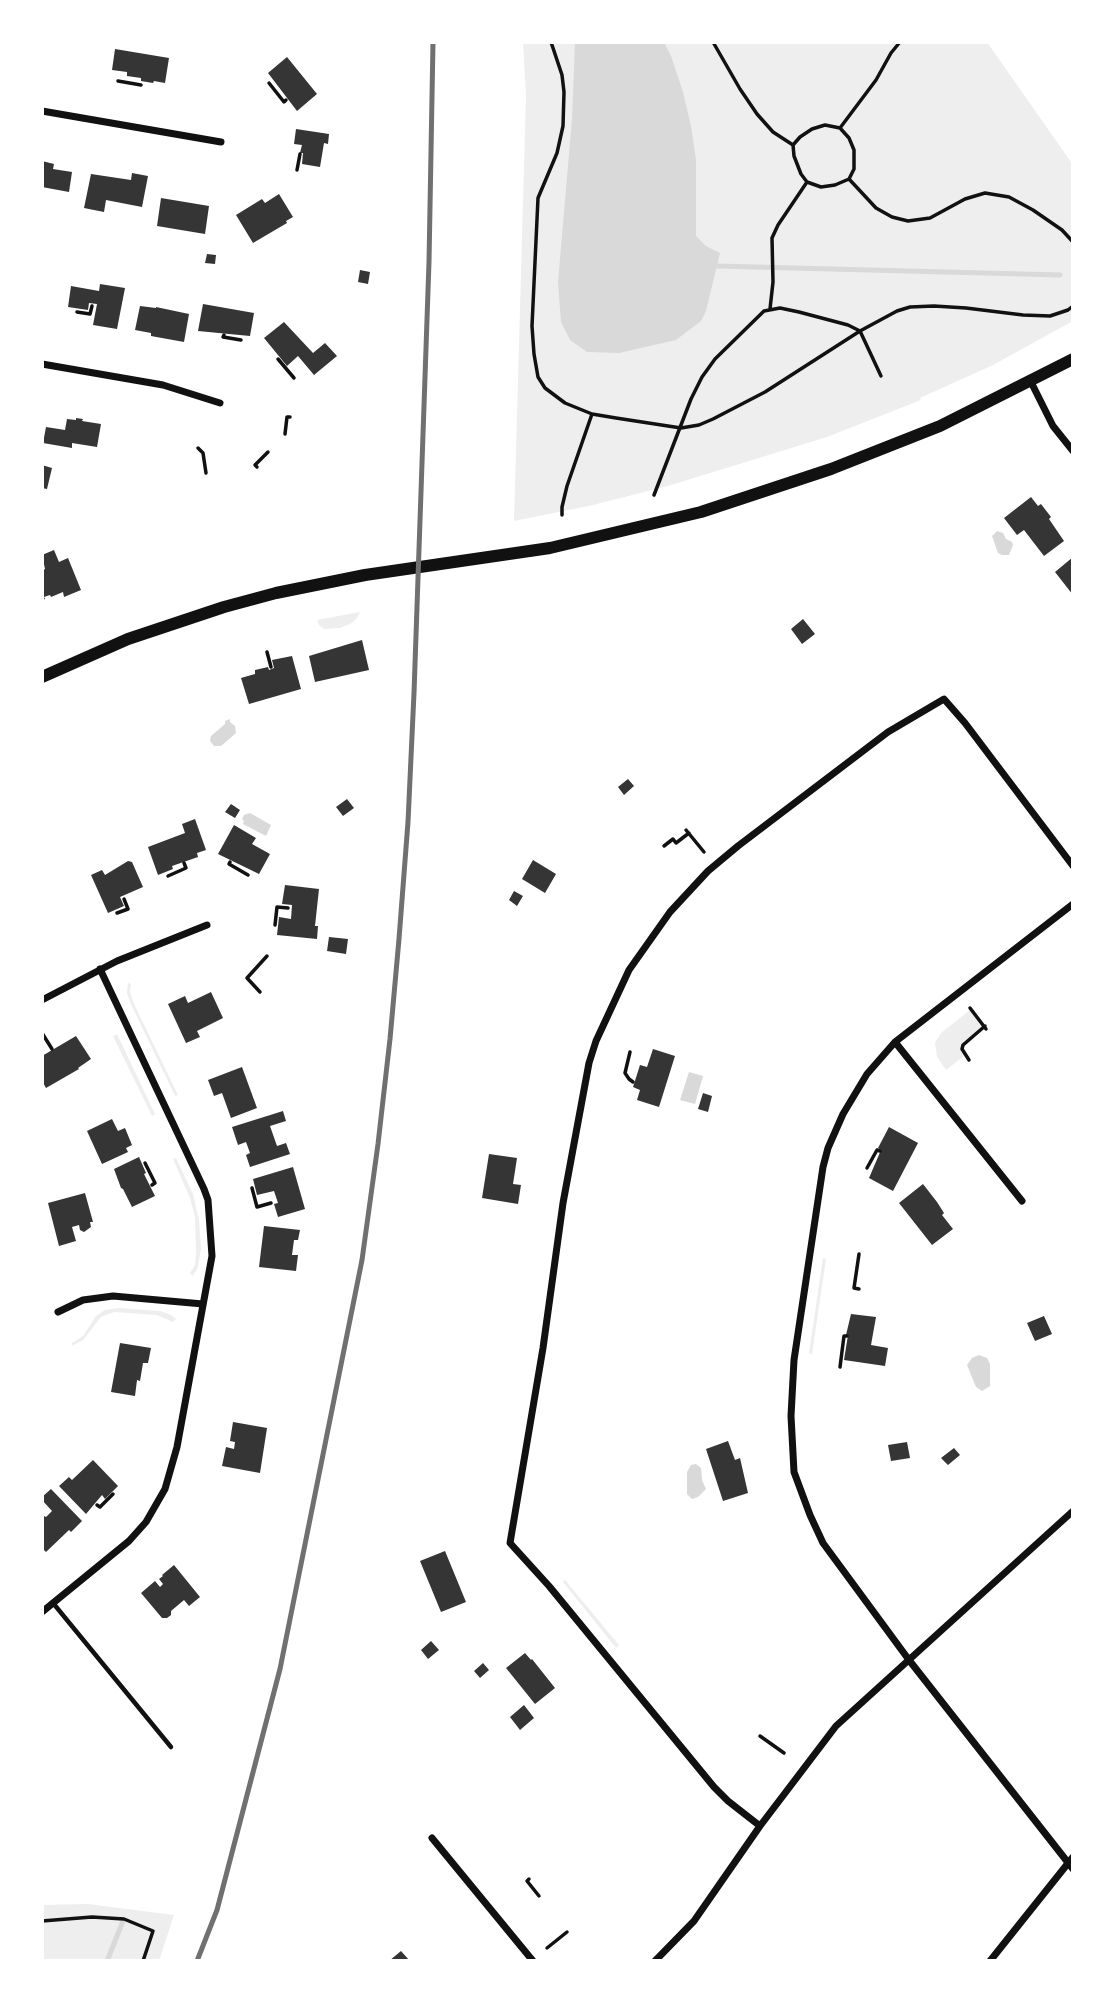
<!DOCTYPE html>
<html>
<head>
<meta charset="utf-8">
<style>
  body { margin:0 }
  #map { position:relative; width:1115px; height:2003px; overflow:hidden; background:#fff; font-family:Rubik,sans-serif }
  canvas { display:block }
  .frame { position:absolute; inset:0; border:44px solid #fff; pointer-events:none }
</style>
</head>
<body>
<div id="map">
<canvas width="1115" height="2003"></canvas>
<div class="frame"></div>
</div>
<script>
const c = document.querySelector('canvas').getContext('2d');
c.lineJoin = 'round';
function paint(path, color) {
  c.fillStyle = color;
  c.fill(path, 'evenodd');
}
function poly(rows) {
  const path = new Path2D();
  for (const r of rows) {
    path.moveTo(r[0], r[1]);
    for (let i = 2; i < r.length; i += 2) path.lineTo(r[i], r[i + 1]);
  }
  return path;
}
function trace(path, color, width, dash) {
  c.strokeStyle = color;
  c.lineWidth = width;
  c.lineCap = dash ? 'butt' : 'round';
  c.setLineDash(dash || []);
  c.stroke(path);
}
paint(poly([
  [523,42,987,42,1073,165,1073,321,993,365,920,398,921,400,827,437,668,486,593,505,514,521,526,96],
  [360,612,357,618,352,623,340,628,324,629,319,625,317,620],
  [128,983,131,984,130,992,134,1004,178,1095,175,1096,130,1002,127,993],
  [970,1010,983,1026,961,1045,961,1050,964,1056,946,1070,937,1057,935,1043,941,1033],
  [117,1034,155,1114,152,1116,113,1036],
  [176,1158,193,1194,199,1220,201,1248,198,1267,193,1276,190,1273,195,1265,196,1254,195,1217,190,1198,173,1159],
  [823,1258,826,1259,812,1354,809,1353],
  [119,1308,160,1311,171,1315,176,1319,173,1322,157,1315,114,1312,101,1317,83,1340,72,1346,72,1343,83,1336,96,1316,105,1310],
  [565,1580,619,1645,616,1648,563,1582],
  [88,1904,174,1915,159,1961,42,1961,42,1905]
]), '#eee');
paint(poly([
  [575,42,664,42,671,56,683,92,691,126,696,160,696,236,706,246,720,253,706,311,701,321,676,340,619,353,587,352,570,340,561,322,558,282,572,119],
  [997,531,1003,533,1006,539,1012,542,1013,545,1009,555,1002,555,998,553,992,536],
  [230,719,230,722,235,726,236,733,221,746,214,746,210,741,211,736,225,724,225,721],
  [250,813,271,825,266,836,243,824,244,821,242,819,244,815],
  [689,1072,703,1076,695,1104,680,1100],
  [979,1355,987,1358,990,1364,990,1386,982,1391,976,1387,967,1365,972,1358],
  [696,1464,701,1468,702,1480,706,1489,698,1497,692,1499,687,1494,687,1472,691,1465]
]), '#d9d9d9');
trace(poly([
  [717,266,1060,275],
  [107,1961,123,1921]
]), '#d9d9d9', 5);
paint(poly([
  [115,49,169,58,165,83,154,81,153,83,141,81,141,78,127,76,127,72,112,70],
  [287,57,317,94,297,111,268,73],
  [296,129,329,134,328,144,324,143,320,167,302,164,303,153,300,153,302,145,294,144],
  [42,161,54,164,53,169,72,172,69,192,42,187],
  [132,173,148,176,142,207,106,200,104,212,84,208,91,174,131,180],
  [279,194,293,217,286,221,287,223,253,243,236,215,262,199,265,203],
  [161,198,209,206,205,234,157,226],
  [207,254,216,255,215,264,205,263],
  [360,270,370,272,368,284,358,282],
  [100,284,125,288,117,329,93,325,97,304,89,303,88,310,68,307,71,286,99,291],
  [203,304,254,313,250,336,198,331],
  [140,306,156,308,156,307,189,314,184,342,151,336,151,333,135,330],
  [284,322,313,353,325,343,337,356,314,375,298,356,287,366,264,338],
  [76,418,83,419,82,421,101,424,97,447,72,443,72,448,43,443,46,427,65,430,67,419,76,420],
  [42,465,52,468,47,489,42,488],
  [1031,497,1038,506,1041,504,1051,517,1049,519,1064,541,1044,556,1024,530,1017,535,1004,518],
  [54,550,59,562,68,558,81,590,64,597,63,592,51,597,50,595,44,597,45,599,42,600,42,571,45,569,42,555],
  [1073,557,1073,595,1055,572],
  [803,619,815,634,802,644,791,629],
  [362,640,369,670,315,682,309,656],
  [292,656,301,689,249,704,241,678,255,674,255,670,268,667,269,670,274,668,272,660],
  [628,779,634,786,624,795,618,787],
  [347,799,354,808,343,816,336,807],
  [231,804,240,810,235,818,225,812],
  [195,819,206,850,197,853,198,857,172,866,173,869,158,875,148,847,185,833,182,824],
  [234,825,256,838,252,844,270,854,259,874,218,854],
  [533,860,556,874,545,893,522,879],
  [128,861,132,862,143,887,120,897,124,906,108,913,91,875,102,870,105,875],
  [285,885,319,889,315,926,318,926,317,939,277,935,279,917,291,919,292,905,282,904],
  [514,891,523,896,517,906,509,900],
  [329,937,348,939,346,954,327,951],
  [211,992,223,1018,197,1031,200,1037,186,1043,168,1004,185,996,188,1003],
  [76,1036,91,1059,78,1068,79,1069,46,1088,42,1081,42,1056],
  [653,1049,675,1056,659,1107,637,1100,640,1090,633,1087,640,1065,647,1067],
  [242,1067,257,1108,231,1118,222,1093,214,1096,208,1080],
  [703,1093,712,1096,708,1112,698,1109],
  [283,1111,286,1121,270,1126,277,1146,286,1143,290,1154,250,1167,246,1155,250,1153,246,1142,238,1145,232,1127],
  [112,1119,118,1131,125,1128,132,1145,126,1148,128,1152,102,1164,87,1131],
  [889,1127,918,1143,893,1191,869,1178,881,1150,878,1148],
  [489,1154,517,1158,513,1184,521,1185,518,1204,482,1198],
  [139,1157,146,1173,144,1174,155,1196,132,1207,123,1189,121,1188,114,1169],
  [293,1167,305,1209,278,1217,274,1204,278,1203,274,1191,257,1195,253,1179],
  [923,1184,937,1202,944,1213,942,1215,953,1229,932,1245,899,1203],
  [85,1193,93,1222,90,1222,91,1227,84,1232,80,1230,79,1225,72,1227,76,1241,59,1246,48,1203],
  [264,1226,300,1230,298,1240,294,1240,292,1255,298,1255,296,1271,259,1267],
  [851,1314,876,1317,871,1345,888,1348,885,1366,844,1360,848,1335,846,1335],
  [1044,1316,1052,1334,1035,1341,1027,1323],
  [120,1343,151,1348,148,1363,143,1363,140,1381,137,1380,135,1396,111,1392],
  [233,1422,267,1428,260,1473,222,1466,226,1447,234,1449,235,1442,230,1441],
  [728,1441,735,1460,740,1458,748,1493,723,1501,706,1449],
  [907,1442,910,1458,891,1461,888,1445],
  [954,1448,960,1455,948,1465,941,1458],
  [93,1460,118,1486,105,1499,102,1495,86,1514,59,1486,69,1477,72,1480],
  [51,1489,82,1521,71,1532,69,1530,46,1552,42,1548,42,1515,46,1517,52,1511,42,1500,42,1497],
  [445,1551,466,1602,441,1612,420,1561],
  [174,1565,200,1597,189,1606,184,1600,171,1611,171,1615,167,1618,162,1618,141,1593,155,1581,160,1587,163,1584,159,1579,163,1576,162,1575],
  [431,1641,439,1650,428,1659,421,1650],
  [525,1653,531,1660,532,1659,555,1688,535,1704,506,1668],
  [483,1663,489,1670,480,1678,474,1671],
  [524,1705,534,1718,520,1730,510,1717],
  [401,1951,410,1961,389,1961]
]), '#353535');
trace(poly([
  [551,42,562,75,564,92,563,126,557,153,538,198,532,326,534,354,538,377,545,388,565,403,592,414,616,418,681,428,699,425,713,419,765,392,860,331,897,311,910,307,934,306,966,308,1023,315,1050,316,1068,310,1073,306],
  [713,42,740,89,757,114,773,132,793,145],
  [118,81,141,85],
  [269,83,284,102,286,100],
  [825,125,840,128,849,138,854,150,854,169,849,179,835,185,821,187,807,182,801,174,794,156,793,145,800,137,812,129,825,125],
  [840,128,876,80,891,53,900,42],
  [297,170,300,154],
  [849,179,876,208,892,217,908,221,930,218,965,199,985,193,1009,197,1033,210,1062,230,1073,242],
  [770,309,773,282,772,238,778,225,807,182],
  [77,312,90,314,92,306],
  [224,335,223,337,241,340],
  [278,359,294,378],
  [285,434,287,417,290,417],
  [198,448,203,453,206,473],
  [257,467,255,465,268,452],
  [654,495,691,399,702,377,715,359,764,311,780,308,799,312,848,325,860,331,881,376],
  [562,515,562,507,567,486,592,414],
  [267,652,271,667],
  [686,830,704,852],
  [664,846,673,839,676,843,689,833],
  [230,862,229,864,248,875],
  [168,876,186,868,184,863],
  [117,913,128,909,124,899],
  [275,925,277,907,288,908],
  [260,992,247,978,267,956],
  [970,1008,986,1029],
  [42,1033,52,1049],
  [630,1052,625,1073,629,1079,633,1082],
  [969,1060,962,1049,963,1045,985,1026],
  [145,1163,155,1183,152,1185],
  [867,1168,877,1150,880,1151],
  [252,1188,257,1207,271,1203],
  [859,1289,854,1288,859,1254],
  [840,1367,844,1336,847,1336],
  [97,1505,100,1507,113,1494],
  [760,1736,784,1753],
  [529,1879,527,1881,539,1896],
  [42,1921,92,1917,124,1919,153,1931,143,1961],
  [547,1948,567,1932]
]), '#111', 3.5);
trace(poly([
  [53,1603,171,1747]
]), '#111', 4.5);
trace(poly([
  [42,111,221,142],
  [42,364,163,385,220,403],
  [1031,382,1053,426,1073,451],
  [1073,904,895,1042,867,1074,843,1114,828,1148,823,1167,794,1360,791,1416,794,1472,810,1515,823,1543,909,1660,1073,1869],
  [42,1000,117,961,207,925],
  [895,1042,1022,1201],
  [58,1312,83,1300,113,1296,203,1304],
  [42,1612,129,1541,146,1522,165,1489,177,1447,212,1256,208,1200,204,1189,100,969],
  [760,1826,728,1801,714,1787,549,1586,510,1543,543,1348,563,1203,589,1063,596,1041,629,970,670,912,708,871,738,846,888,732,944,699,965,723,1073,866],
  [432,1838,533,1961],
  [655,1961,694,1921,760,1826,836,1726,1073,1511],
  [990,1961,1073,1857]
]), '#111', 7);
trace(poly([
  [42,677,128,639,224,607,276,593,365,575,550,548,701,512,831,469,940,426,1073,359]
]), '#111', 12);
trace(poly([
  [197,1961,217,1910,280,1669,362,1260,378,1144,390,1039,399,939,408,822,414,693,429,262,433,42]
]), '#707070', 5);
</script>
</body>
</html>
